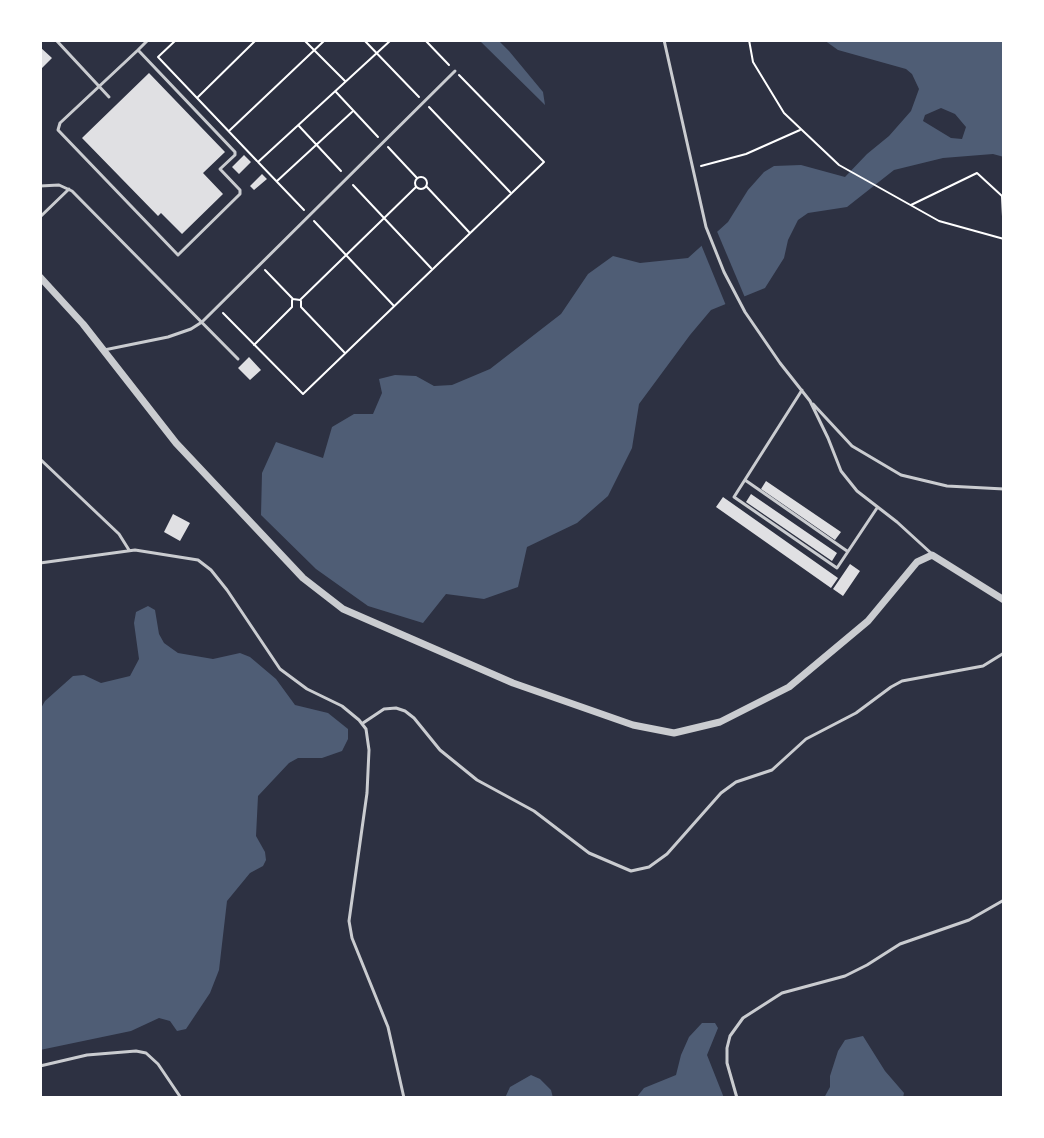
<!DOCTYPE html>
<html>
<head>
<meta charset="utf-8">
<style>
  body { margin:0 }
  #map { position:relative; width:1044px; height:1138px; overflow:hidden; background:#2d3142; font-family:Roboto,sans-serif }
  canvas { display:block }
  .frame { position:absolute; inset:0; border:42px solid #fff; pointer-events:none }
</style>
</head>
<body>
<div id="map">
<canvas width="1044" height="1138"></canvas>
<div class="frame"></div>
</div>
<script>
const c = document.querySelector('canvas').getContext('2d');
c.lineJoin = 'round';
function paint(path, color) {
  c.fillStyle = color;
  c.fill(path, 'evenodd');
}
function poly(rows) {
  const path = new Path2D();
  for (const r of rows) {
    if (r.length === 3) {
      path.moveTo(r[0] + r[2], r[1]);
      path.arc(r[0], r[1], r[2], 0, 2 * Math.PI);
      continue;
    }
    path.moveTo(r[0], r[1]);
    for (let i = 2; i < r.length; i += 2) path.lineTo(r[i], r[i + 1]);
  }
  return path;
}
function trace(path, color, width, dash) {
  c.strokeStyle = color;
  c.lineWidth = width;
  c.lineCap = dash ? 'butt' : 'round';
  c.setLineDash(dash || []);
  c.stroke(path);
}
paint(poly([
  [479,40,498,40,509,51,543,92,545,105],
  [824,40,1004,40,1004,157,993,154,943,158,894,170,847,207,808,213,798,220,788,240,784,258,765,288,711,310,690,335,639,404,632,448,608,496,577,523,527,547,518,587,484,599,446,594,423,623,368,606,316,569,261,515,262,473,276,442,323,458,332,427,354,414,373,414,382,393,379,379,395,375,416,376,434,386,452,385,490,369,561,314,588,274,613,256,640,263,688,258,728,222,748,190,764,172,774,166,801,165,845,177,867,154,889,136,911,111,919,89,912,74,906,69,838,50],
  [941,108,955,114,966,127,962,139,951,138,923,121,925,115],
  [148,606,155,610,159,634,164,643,178,653,213,659,240,653,250,657,276,679,295,705,328,713,348,729,348,739,342,751,322,758,298,758,289,763,258,796,256,836,265,852,266,860,263,866,250,873,227,901,219,970,210,993,186,1029,177,1031,170,1021,159,1018,131,1031,40,1050,40,710,45,701,73,676,84,675,101,683,130,676,139,659,134,623,136,612],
  [702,1023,715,1023,718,1028,707,1055,724,1098,636,1098,644,1088,676,1075,681,1055,689,1037],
  [863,1036,885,1071,904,1093,903,1098,824,1098,830,1087,830,1076,838,1051,845,1040],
  [531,1075,540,1079,551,1090,553,1098,505,1098,510,1087]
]), '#4f5d75');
paint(poly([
  [716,229,746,300,727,308,700,242]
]), '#2d3142');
paint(poly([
  [40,47,52,58,40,70],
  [149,73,225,152,203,173,223,194,182,234,161,213,158,216,82,138],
  [244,155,251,162,239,174,232,167],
  [262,174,267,179,254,190,250,186],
  [249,357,261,370,250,380,238,368],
  [766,481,841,532,835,540,761,489],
  [751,494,837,553,832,561,746,502],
  [723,497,838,578,831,588,716,507],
  [173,514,190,523,180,541,164,532],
  [850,564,860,571,843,596,833,589]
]), '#e0e0e3');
trace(poly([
  [176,40,158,57,257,161],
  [304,40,345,81],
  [364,40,419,97],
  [425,40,449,65],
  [749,40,753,62,784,113,839,165,939,221,1004,239],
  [336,92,378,137],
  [198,97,256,40],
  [429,107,510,192],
  [299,126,341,171],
  [230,130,325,40],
  [388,147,417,178],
  [701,166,746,154,800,130],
  [421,183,6],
  [277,181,352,112],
  [353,185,431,268],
  [426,186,469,232],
  [911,205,977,173,1002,196,1004,237],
  [304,210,258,162,391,40],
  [314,221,394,306],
  [265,270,293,299,300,300,416,187],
  [301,301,301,307,344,352],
  [223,313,303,394,544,162,459,75],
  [254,345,292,307,292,300]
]), '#fff', 2);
trace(poly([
  [56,40,109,97],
  [664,40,706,227,724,272,745,312,780,363,810,401,828,438,841,471,857,491,897,522,932,554],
  [138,50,235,152,235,155,220,169,240,190,240,194,178,255,58,130,60,123,138,50,148,40],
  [40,186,59,185,72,191,238,359],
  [40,217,69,189],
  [104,350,168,337,191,329,202,322,455,71],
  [802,390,734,497,837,568,877,508],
  [813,404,852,446,901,475,947,486,1004,489],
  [40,459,119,534,129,550],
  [745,480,847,551],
  [40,563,135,550,198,560,211,570,227,590,280,669,307,689,342,706,359,720,366,729,369,750,367,793,349,921,352,938,388,1027,404,1098],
  [363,723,384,709,396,708,405,711,414,718,440,750,477,780,534,811,589,853,631,871,649,867,667,854,721,793,736,782,772,770,806,739,856,713,891,687,902,681,983,666,1004,653],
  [40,1066,87,1055,136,1051,146,1053,158,1064,181,1098],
  [737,1098,727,1063,727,1048,730,1036,743,1018,782,993,845,976,867,965,900,944,969,920,1004,900]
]), '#caccd0', 3);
trace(poly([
  [40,277,83,324,176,443,303,578,343,609,513,683,633,725,674,733,720,722,789,687,868,621,917,562,932,555,1004,600]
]), '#caccd0', 7);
</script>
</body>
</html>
